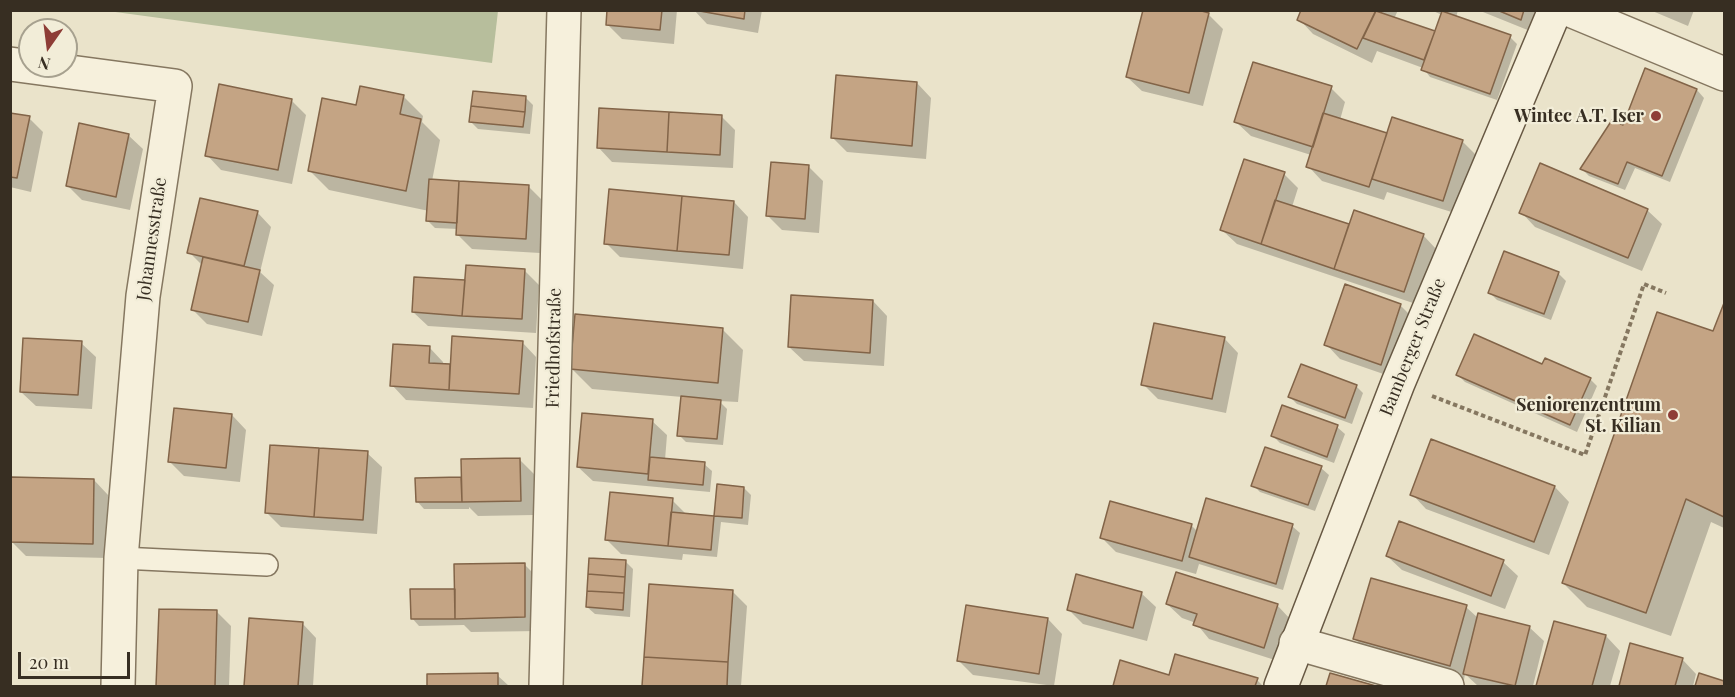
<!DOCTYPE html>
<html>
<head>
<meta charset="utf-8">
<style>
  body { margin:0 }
  #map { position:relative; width:1735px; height:697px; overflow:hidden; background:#eae3ca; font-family:"Playfair Display",serif }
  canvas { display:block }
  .frame { position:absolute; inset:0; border:12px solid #372e22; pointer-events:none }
  .north { position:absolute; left:18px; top:18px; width:60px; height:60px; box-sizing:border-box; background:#f2edd8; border:2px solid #a7a18f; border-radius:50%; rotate:194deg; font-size:16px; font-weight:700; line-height:24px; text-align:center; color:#372e22 }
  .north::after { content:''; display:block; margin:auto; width:21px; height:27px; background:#8e3d36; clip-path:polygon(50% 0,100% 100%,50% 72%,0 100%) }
  .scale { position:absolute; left:18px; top:652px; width:112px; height:27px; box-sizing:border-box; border:3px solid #372e22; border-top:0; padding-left:8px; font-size:18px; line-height:21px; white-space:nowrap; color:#372e22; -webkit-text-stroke:4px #f2edd8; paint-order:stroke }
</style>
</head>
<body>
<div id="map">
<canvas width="1735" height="697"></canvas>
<div class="frame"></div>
<div class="north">N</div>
<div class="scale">20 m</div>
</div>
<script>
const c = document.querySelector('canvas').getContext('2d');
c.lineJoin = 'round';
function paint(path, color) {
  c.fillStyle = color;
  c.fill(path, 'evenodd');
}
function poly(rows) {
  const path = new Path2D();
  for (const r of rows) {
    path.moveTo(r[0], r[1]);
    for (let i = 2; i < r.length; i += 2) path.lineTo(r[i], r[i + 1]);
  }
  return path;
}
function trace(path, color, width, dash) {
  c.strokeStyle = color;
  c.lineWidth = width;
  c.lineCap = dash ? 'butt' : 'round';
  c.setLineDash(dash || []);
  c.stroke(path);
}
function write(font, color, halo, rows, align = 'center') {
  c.font = font + ' "Playfair Display",serif';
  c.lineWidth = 4.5;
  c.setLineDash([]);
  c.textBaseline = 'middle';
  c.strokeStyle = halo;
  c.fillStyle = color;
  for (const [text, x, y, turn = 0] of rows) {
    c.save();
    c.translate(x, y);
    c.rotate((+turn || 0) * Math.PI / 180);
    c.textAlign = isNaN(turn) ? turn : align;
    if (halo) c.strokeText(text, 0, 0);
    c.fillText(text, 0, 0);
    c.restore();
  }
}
paint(poly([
  [108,11,498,11,492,63]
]), '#b7be9c');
paint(poly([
  [608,10,677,10,674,44,622,39,607,24],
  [694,10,762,10,758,33,707,24],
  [1303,10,1398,10,1394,19,1436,33,1442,15,1431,10,1458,10,1456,18,1510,37,1517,44,1497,100,1430,77,1423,68,1377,51,1372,63,1313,34,1299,19],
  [1478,10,1544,10,1535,33],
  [1650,10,1694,10,1688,26],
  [1208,14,1223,29,1203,106,1142,91,1127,77],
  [1646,70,1697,90,1704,98,1670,182,1635,168,1625,190,1589,176,1582,169,1623,127],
  [917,83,931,98,926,159,847,152,832,137],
  [221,86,292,101,306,115,292,184,221,170,207,155],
  [1331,88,1345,102,1340,120,1387,135,1462,141,1476,155,1458,214,1387,192,1384,200,1322,181,1308,166,1311,155,1251,136,1236,122],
  [403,96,423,116,422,122,440,140,432,181,529,187,543,201,540,253,472,249,457,234,458,229,435,228,428,221,429,211,329,190,309,170,357,107],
  [526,98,533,105,530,134,478,129,471,122],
  [10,114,29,118,43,132,31,192,10,187],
  [721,116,735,130,733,168,612,162,598,147],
  [128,135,143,149,130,210,82,200,68,186],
  [809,167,823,181,819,233,782,230,767,215],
  [1284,174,1298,188,1292,207,1350,226,1423,235,1437,250,1419,305,1237,244,1222,230],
  [734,202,748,217,743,269,620,257,606,243],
  [1647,210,1662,224,1642,271,1535,227,1521,212],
  [257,212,271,227,260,272,274,285,262,336,207,324,192,309,203,266,189,252],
  [1505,253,1559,274,1566,281,1551,320,1497,300,1490,293],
  [525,271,539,285,536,333,428,326,413,312],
  [873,301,887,316,884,366,804,361,789,347],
  [1400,305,1415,320,1395,378,1340,359,1326,344],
  [1724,307,1724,528,1711,522,1671,636,1587,607,1563,583,1713,332],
  [723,330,743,350,738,402,719,401,727,409,723,445,686,442,679,435,682,397,592,389,572,369],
  [1224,338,1238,353,1226,413,1158,399,1143,384],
  [522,342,536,357,533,408,406,400,392,385,429,347,443,362,443,365,452,366],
  [81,343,96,357,92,409,36,406,21,392],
  [1543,366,1590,379,1597,386,1577,432,1465,382,1458,375],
  [1356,386,1363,393,1352,424,1297,404,1290,397],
  [232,415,246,430,240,482,184,476,169,461],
  [652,421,667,435,665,460,704,464,712,471,710,492,593,481,578,467],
  [1337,427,1345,434,1334,463,1280,443,1273,436],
  [1432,441,1555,487,1569,502,1549,555,1426,509,1412,494],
  [367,453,382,467,377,534,281,527,267,513],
  [519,459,534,474,534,515,478,516,469,507,469,509,424,509,417,501,461,479,463,481],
  [1321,468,1329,475,1315,511,1260,492,1253,485],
  [94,480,108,495,107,558,26,556,11,541],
  [718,486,744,488,751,495,748,525,721,522,717,557,683,554,682,560,621,554,607,540,672,500,687,515,715,517],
  [1191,525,1198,532,1292,526,1300,533,1283,590,1199,564,1196,574,1116,552,1102,538],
  [1387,556,1503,562,1518,576,1505,609,1402,570],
  [626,562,633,569,630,617,595,614,587,607],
  [524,564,539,579,539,631,471,632,464,625,419,626,412,618,456,590],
  [650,586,732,591,747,606,741,686,644,686],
  [1141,593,1156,607,1147,641,1083,624,1069,610],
  [1167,604,1277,605,1291,620,1278,661,1209,639,1196,623,1182,618],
  [1466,607,1478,618,1529,627,1544,641,1533,686,1478,686,1465,674,1464,680,1369,653,1355,639],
  [160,610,217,612,231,626,229,686,158,686],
  [1048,619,1062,634,1054,686,973,675,959,661],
  [250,620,302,623,316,638,313,686,245,686],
  [1555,622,1606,636,1620,651,1610,686,1538,686],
  [1632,645,1682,659,1696,674,1693,686,1620,686],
  [1121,662,1170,677,1257,680,1263,686,1114,686],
  [497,675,509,686,429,686,429,676],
  [1331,675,1370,686,1328,686]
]), '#0003');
const building = poly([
  [607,10,662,10,660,30,606,25,607,10],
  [694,10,745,10,744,19,694,10],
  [1143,10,1198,10,1209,13,1189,93,1126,77,1143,10],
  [1301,10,1376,10,1357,49,1297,20,1301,10],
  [1497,10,1524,10,1521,20,1497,10],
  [1376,11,1435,31,1424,60,1363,38,1376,11],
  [1442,11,1511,35,1490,94,1421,70,1442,11],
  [1253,62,1332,86,1313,147,1234,122,1253,62],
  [1645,68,1697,89,1662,176,1627,162,1618,184,1580,169,1612,120,1623,125,1645,68],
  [836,75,917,82,912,146,831,138,836,75],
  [219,84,292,99,278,170,205,156,219,84],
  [360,86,404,95,400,114,421,119,406,191,308,171,322,98,356,105,360,86],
  [473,91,526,96,525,112,471,106,473,91],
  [471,106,525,112,523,127,469,122,471,106],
  [599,108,669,112,667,152,597,148,599,108],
  [669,112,722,115,720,155,667,152,669,112],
  [10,113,30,116,17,178,10,177,10,113],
  [1323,113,1387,133,1369,187,1306,167,1323,113],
  [1392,117,1463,140,1443,201,1372,179,1392,117],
  [79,123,129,134,116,197,66,186,79,123],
  [1244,159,1285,172,1261,244,1220,230,1244,159],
  [771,162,809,165,805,219,766,216,771,162],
  [1540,163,1648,209,1628,258,1519,213,1540,163],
  [429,179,459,181,457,223,426,221,429,179],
  [459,181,529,185,526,239,456,235,459,181],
  [609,189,682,196,677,251,604,244,609,189],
  [682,196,734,201,729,255,677,251,682,196],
  [200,198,258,211,244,266,187,253,200,198],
  [1275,200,1349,224,1334,269,1261,244,1275,200],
  [1354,210,1424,234,1404,292,1334,269,1354,210],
  [1504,251,1559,272,1544,314,1488,293,1504,251],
  [203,257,260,270,248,322,191,310,203,257],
  [466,265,525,269,522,319,462,316,466,265],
  [414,277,465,280,462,316,412,312,414,277],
  [1345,284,1401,304,1381,365,1324,345,1345,284],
  [791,295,873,300,870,353,788,347,791,295],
  [1724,303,1724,517,1686,499,1646,613,1562,583,1657,312,1713,331,1724,303],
  [575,314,723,328,718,383,570,369,575,314],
  [1154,323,1225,337,1212,399,1141,385,1154,323],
  [1474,334,1542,364,1545,358,1591,378,1570,425,1456,375,1474,334],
  [452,336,523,341,519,394,449,390,452,336],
  [23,338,82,341,78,395,20,392,23,338],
  [393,344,430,346,429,363,450,364,449,390,390,386,393,344],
  [1301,364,1357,385,1345,418,1288,397,1301,364],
  [681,396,721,400,717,439,677,436,681,396],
  [1282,405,1338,425,1327,457,1271,436,1282,405],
  [174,408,232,414,226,468,168,462,174,408],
  [582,413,653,419,648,474,577,467,582,413],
  [1431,439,1555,486,1534,542,1410,495,1431,439],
  [270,445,319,448,314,517,265,513,270,445],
  [1265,447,1322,466,1308,505,1251,486,1265,447],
  [319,448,368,451,363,520,314,517,319,448],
  [650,457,705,462,703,485,648,480,650,457],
  [520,458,521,501,462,502,461,459,520,458],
  [11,477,94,479,93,544,10,542,11,477],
  [461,477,462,502,416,502,415,478,461,477],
  [717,484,744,487,742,518,714,516,717,484],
  [610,492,673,498,668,546,605,540,610,492],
  [1206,498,1293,524,1276,584,1189,557,1206,498],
  [1110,501,1192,524,1182,561,1100,538,1110,501],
  [671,512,714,516,711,550,668,546,671,512],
  [1399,521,1504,560,1491,596,1386,556,1399,521],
  [589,558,626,560,625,577,588,574,589,558],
  [525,563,525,617,455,619,454,564,525,563],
  [1176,572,1278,604,1264,648,1193,625,1197,614,1166,604,1176,572],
  [588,574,625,577,624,593,587,591,588,574],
  [1076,574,1142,592,1133,628,1067,610,1076,574],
  [1371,578,1467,605,1450,666,1353,639,1371,578],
  [649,584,733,590,728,662,644,657,649,584],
  [410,589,455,589,455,619,411,619,410,589],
  [587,591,624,593,623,610,586,607,587,591],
  [966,605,1048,618,1039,674,957,661,966,605],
  [159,609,217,610,215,686,156,686,159,609],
  [1478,613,1530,626,1515,686,1463,674,1478,613],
  [249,618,303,622,298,686,244,686,249,618],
  [1554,621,1606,635,1592,686,1536,686,1554,621],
  [1630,643,1683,658,1675,686,1619,686,1630,643],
  [1175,654,1258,678,1255,686,1113,686,1120,660,1169,675,1175,654],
  [644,657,728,662,727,686,642,686,644,657],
  [498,673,498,686,427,686,427,674,498,673],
  [1330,673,1376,686,1326,686,1330,673],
  [1699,673,1724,681,1724,686,1695,686,1699,673]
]);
paint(building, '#c4a484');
trace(building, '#826448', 1.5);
const lane = poly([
  [121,558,267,565]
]);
const street = poly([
  [1570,10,1724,74],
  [10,64,175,86,143,296,121,558,118,686],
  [1296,643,1447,686],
  [546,686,564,10]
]);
const secondary = poly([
  [1281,686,1398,383,1555,10]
]);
trace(lane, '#857760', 24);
trace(street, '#857760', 36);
trace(secondary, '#675843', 36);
trace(poly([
  [1432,396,1585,455,1644,284,1666,293]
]), '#857760', 4, [4.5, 3]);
trace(lane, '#f6f0dc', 21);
trace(street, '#f6f0dc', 33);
trace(secondary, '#f6f0dc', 33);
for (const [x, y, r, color] of [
  [1656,116,6,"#8e3d36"],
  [1673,415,6,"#8e3d36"]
]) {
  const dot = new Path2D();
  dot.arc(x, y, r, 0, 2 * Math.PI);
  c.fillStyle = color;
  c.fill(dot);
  trace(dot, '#f2edd8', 2);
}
write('bold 18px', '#372e22', '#f2edd8', [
  ["Wintec A.T. Iser",1644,116],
  ["Seniorenzentrum",1661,405],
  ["St. Kilian",1661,426]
], 'right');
write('18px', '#372e22', '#f2edd8', [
  ["Johannesstraße",152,239,-82],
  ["Bamberger Straße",1413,347,-68],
  ["Friedhofstraße",554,348,-89]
]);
</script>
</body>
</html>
